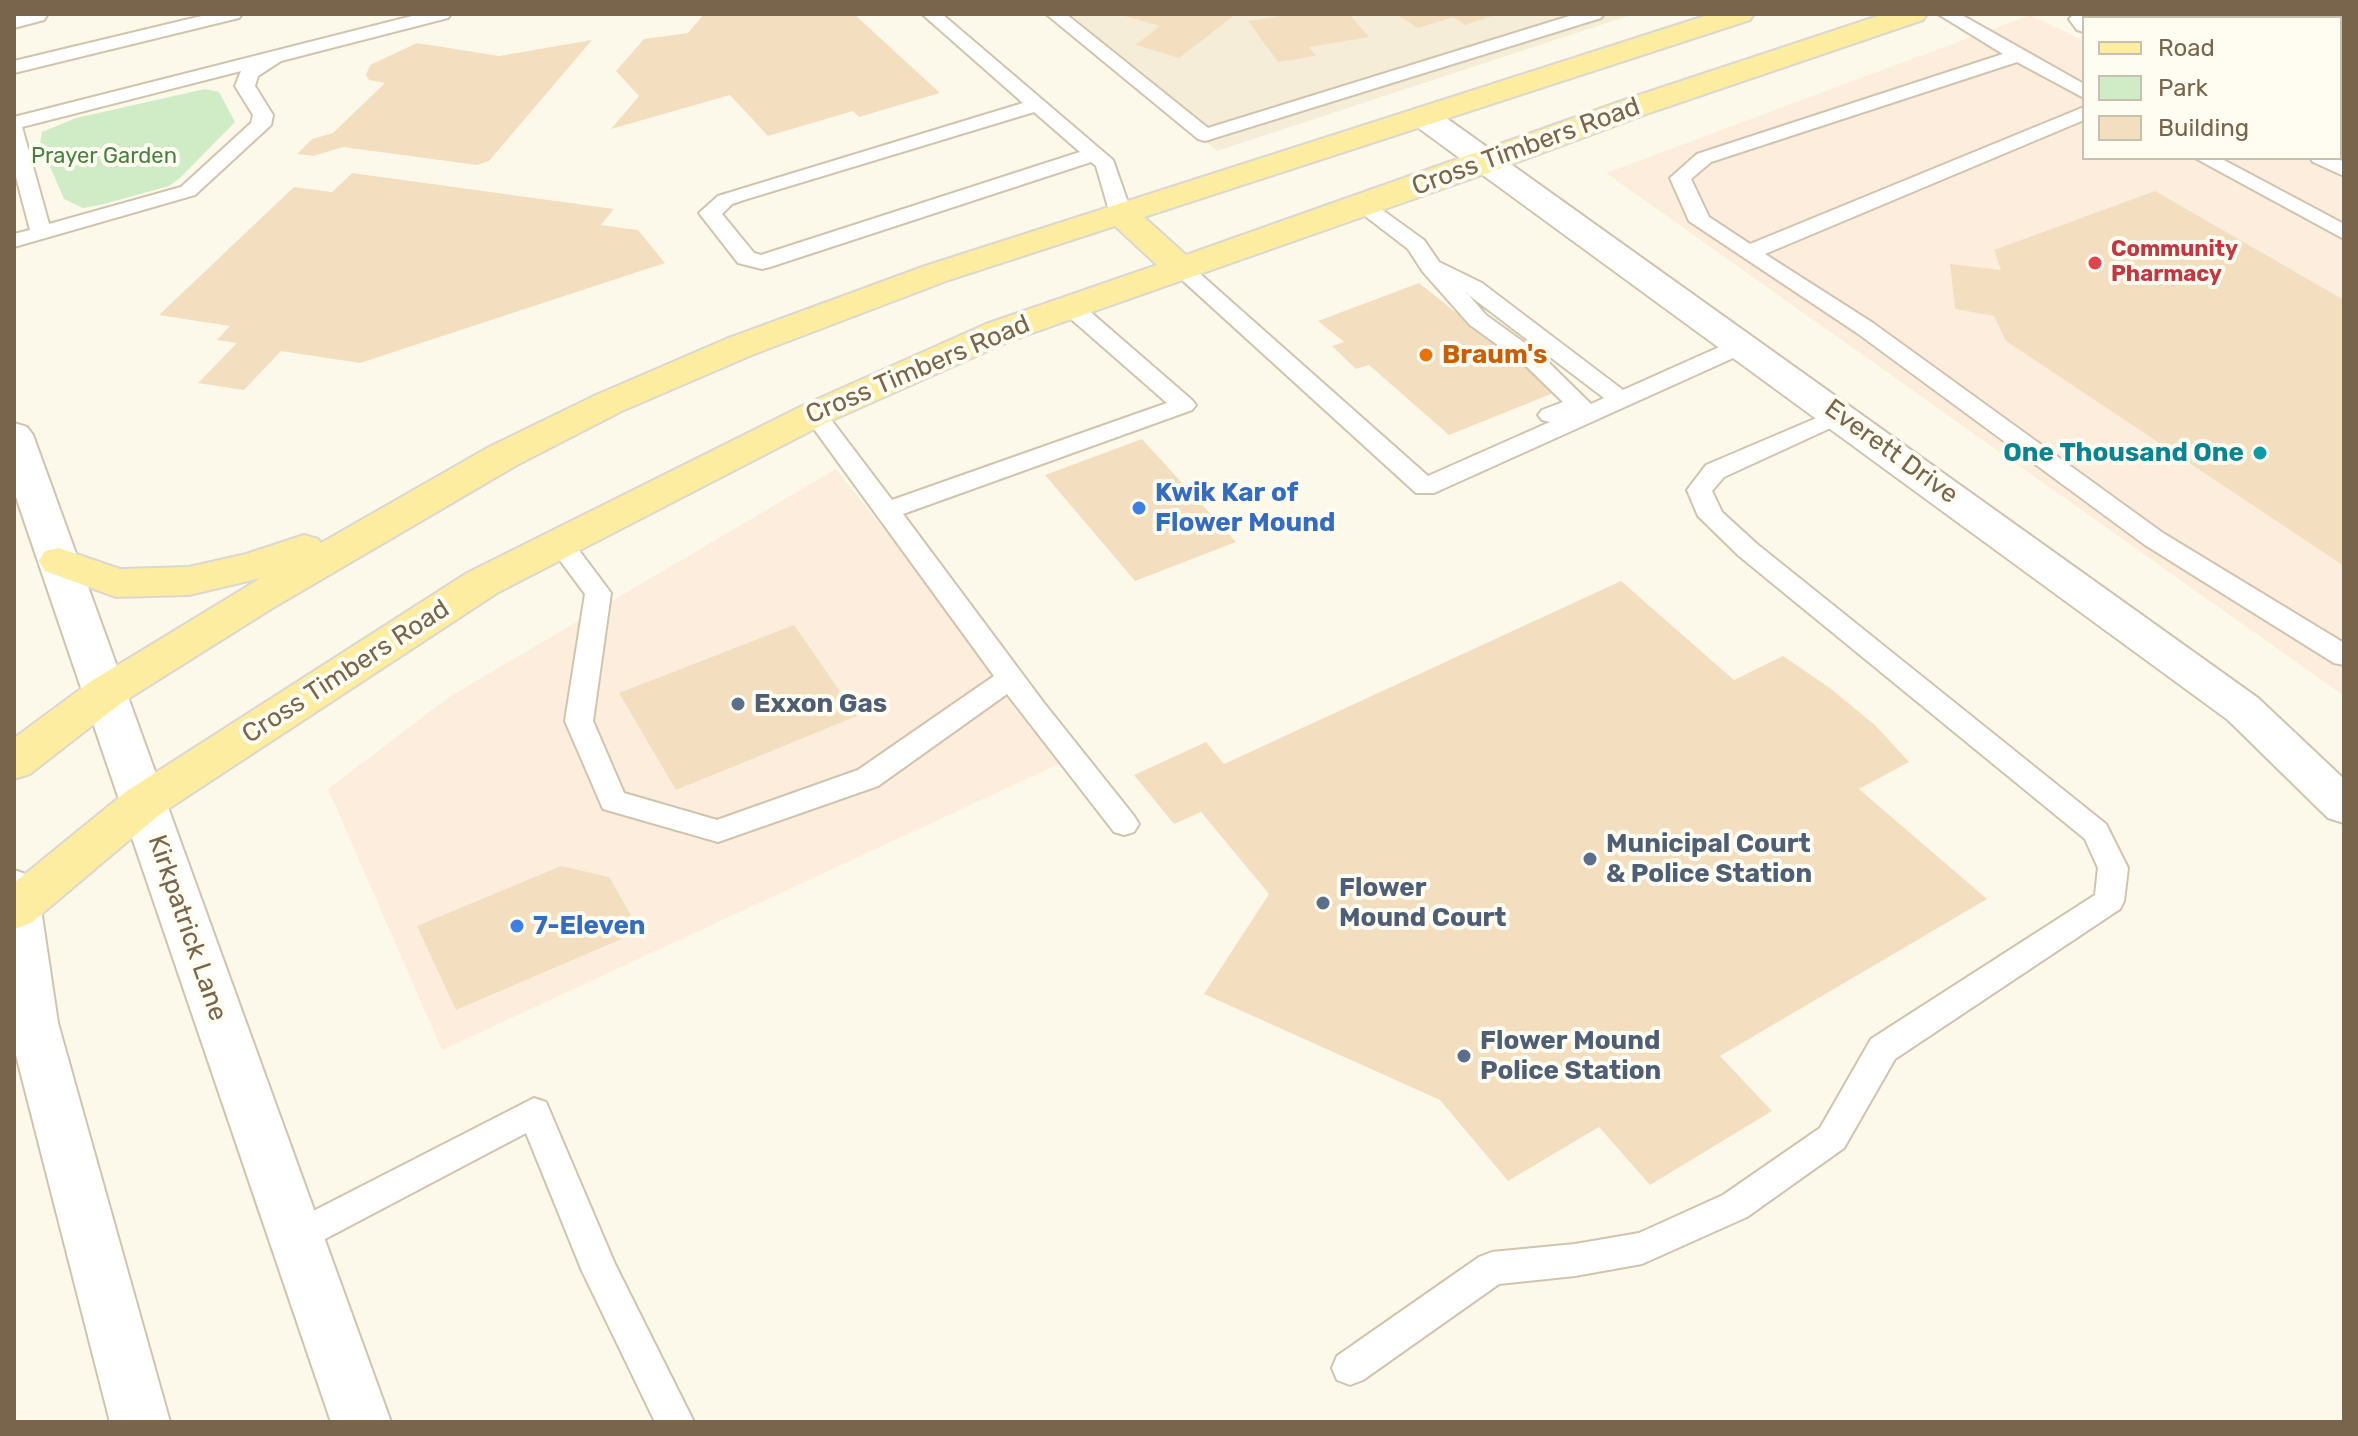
<!DOCTYPE html>
<html>
<head>
<meta charset="utf-8">
<style>
  body { margin:0 }
  #map { position:relative; width:2358px; height:1436px; overflow:hidden; background:#fdf9ea; font-family:Rubik,sans-serif }
  canvas { display:block }
  .frame { position:absolute; inset:0; border:16px solid #79654b; pointer-events:none }
  .legend { position:absolute; left:2082px; top:16px; width:260px; height:144px; box-sizing:border-box; background:#fffcf1; border:2px solid #c9c0af; margin:0; padding:10px 14px; list-style:none; font-size:24px; color:#79654b }
  .legend li { display:flex; align-items:center; gap:16px; height:40px }
  .legend b { width:40px; border:2px solid #c9c0af }
</style>
</head>
<body>
<div id="map">
<canvas width="2358" height="1436"></canvas>
<div class="frame"></div>
<ul class="legend">
<li><b style="height:10px;background:#fceda1"></b>Road</li>
<li><b style="height:22px;background:#cfecc7"></b>Park</li>
<li><b style="height:22px;background:#f3dfc0"></b>Building</li>
</ul>
</div>
<script>
const c = document.querySelector('canvas').getContext('2d');
c.lineJoin = 'round';
function paint(path, color) {
  c.fillStyle = color;
  c.fill(path, 'evenodd');
}
function poly(rows) {
  const path = new Path2D();
  for (const r of rows) {
    path.moveTo(r[0], r[1]);
    for (let i = 2; i < r.length; i += 2) path.lineTo(r[i], r[i + 1]);
  }
  return path;
}
function trace(path, color, width, dash) {
  c.strokeStyle = color;
  c.lineWidth = width;
  c.lineCap = dash ? 'butt' : 'round';
  c.setLineDash(dash || []);
  c.stroke(path);
}
function write(font, color, halo, rows, align = 'center') {
  c.font = font + ' Rubik,sans-serif';
  c.lineWidth = 8;
  c.setLineDash([]);
  c.textBaseline = 'middle';
  c.strokeStyle = halo;
  c.fillStyle = color;
  for (const [text, x, y, turn = 0] of rows) {
    c.save();
    c.translate(x, y);
    c.rotate((+turn || 0) * Math.PI / 180);
    c.textAlign = isNaN(turn) ? turn : align;
    if (halo) c.strokeText(text, 0, 0);
    c.fillText(text, 0, 0);
    c.restore();
  }
}
paint(poly([
  [1054,14,1634,14,1217,151]
]), '#f5edd8');
paint(poly([
  [2030,15,2084,41,2084,158,2319,158,2344,171,2344,696,1606,173],
  [836,469,984,655,1076,756,442,1050,328,789,449,697]
]), '#fdeddd');
paint(poly([
  [205,89,219,92,235,122,180,178,169,186,100,205,83,208,64,199,40,143,42,132,76,118]
]), '#cfecc7');
paint(poly([
  [704,14,854,14,940,93,859,117,853,111,768,136,730,95,611,129,639,96,616,71,644,39,688,33],
  [1127,14,1236,14,1179,58,1136,45,1160,26,1125,16],
  [1294,14,1349,14,1369,37,1309,47,1316,56,1278,62,1248,21],
  [1396,14,1496,14,1496,15,1465,25,1453,17,1418,28],
  [2240,14,2344,14,2344,29,2340,32,2340,18,2250,18],
  [592,40,489,161,477,165,343,147,313,156,297,154,312,139,333,133,385,83,369,80,366,75,370,65,417,43,499,56],
  [2340,55,2344,58,2344,113,2340,114],
  [352,173,614,209,601,225,638,230,665,263,360,363,281,351,244,390,198,383,237,343,217,340,230,326,159,315,294,187,332,192],
  [2155,191,2344,300,2344,566,2006,341,1994,316,1955,309,1950,264,2001,270,1994,250],
  [1419,283,1556,392,1449,435,1369,365,1356,369,1332,346,1344,342,1318,321],
  [1142,439,1236,542,1135,581,1045,475],
  [1621,581,1734,680,1783,656,1830,688,1876,726,1909,762,1859,789,1987,899,1720,1056,1772,1111,1650,1185,1599,1127,1508,1181,1440,1100,1204,994,1269,894,1201,812,1174,824,1134,775,1206,742,1224,764],
  [794,625,857,716,676,790,619,693],
  [561,866,609,877,640,931,456,1010,417,926]
]), '#f3dfc0');
const service = poly([
  [210,14,242,14,239,18,14,73,14,61,210,14],
  [420,14,451,14,448,18,281,61,258,76,255,86,273,115,271,125,195,195,14,247,14,234,30,230,14,169,14,117,420,14],
  [241,71,235,86,253,115,251,123,181,187,49,224,22,127,241,71],
  [922,14,942,14,1113,160,1132,214,1128,218,1121,220,1110,214,1096,166,1091,162,770,267,762,269,738,263,699,213,718,196,1023,103,922,14],
  [1034,112,1080,152,761,255,754,253,722,214,732,204,747,199,1034,112],
  [1046,14,1066,14,1208,128,1576,14,1604,14,1601,18,1205,141,1198,139,1046,14],
  [1938,14,1960,14,2084,84,2084,98,2017,62,1711,162,1691,179,1709,217,1750,244,2084,107,2084,120,1765,254,1873,323,2163,533,2344,643,2344,665,2334,663,2145,545,1857,333,1689,221,1670,178,1697,154,2003,54,1938,14],
  [2097,14,2094,18,2084,18,2084,32,2077,30,2069,19,2074,14,2097,14],
  [2195,158,2220,158,2344,224,2344,239,2195,158],
  [2310,158,2336,158,2344,162,2344,176,2313,162,2310,158],
  [1363,199,1370,201,1424,240,1439,262,1482,283,1623,390,1735,340,1743,338,1751,340,1754,345,1751,350,1434,493,1416,493,1170,269,1181,262,1189,264,1428,476,1550,422,1542,420,1538,415,1542,410,1563,402,1524,364,1470,325,1423,272,1408,249,1356,209,1353,205,1363,199],
  [1466,292,1466,293,1604,398,1591,404,1540,354,1486,315,1466,292],
  [1071,300,1079,302,1192,400,1196,405,1192,410,903,514,1044,703,1134,816,1139,824,1134,832,1124,835,1114,832,1007,694,878,786,718,842,603,809,565,721,585,594,547,543,551,537,560,535,569,537,611,593,593,721,624,793,717,820,858,770,994,676,803,414,807,409,823,409,892,500,1167,403,1063,312,1060,307,1063,302,1071,300],
  [1840,408,1848,410,1852,415,1848,420,1724,477,1712,491,1722,512,1757,544,2106,824,2128,868,2124,901,2120,909,1895,1059,1844,1148,1747,1217,1642,1264,1575,1276,1499,1284,1363,1380,1350,1385,1337,1380,1332,1368,1337,1356,1479,1257,1492,1252,1575,1244,1639,1233,1723,1195,1820,1128,1871,1039,2095,895,2098,868,2085,839,1739,556,1698,516,1687,490,1706,465,1840,408],
  [534,1098,546,1102,615,1264,694,1422,655,1422,582,1271,526,1133,308,1248,296,1253,284,1248,278,1237,284,1226,534,1098]
]);
const minor = poly([
  [14,14,48,14,44,20,14,28,14,14],
  [1424,108,1435,110,2258,698,2344,779,2344,823,2328,818,2228,720,1413,124,1408,117,1413,110,1424,108]
]);
const tertiary = poly([
  [14,423,27,427,33,435,391,1422,331,1422,14,491,14,423],
  [14,870,31,876,38,889,58,1023,170,1422,110,1422,14,1047,14,870]
]);
const primary = poly([
  [1711,14,1754,14,1750,20,1144,217,1186,255,1630,98,1884,14,1927,14,1923,20,1652,112,1499,169,1012,340,828,422,497,593,159,815,31,923,14,929,14,883,127,791,467,573,802,406,986,324,1157,265,1115,226,949,280,752,355,622,411,517,465,271,609,120,704,30,774,14,779,14,738,90,682,261,578,189,595,116,597,45,571,39,561,45,551,59,548,120,569,189,567,246,554,304,535,318,539,321,543,489,447,596,395,726,339,925,266,1711,14]
]);
trace(service, '#d0c4ae', 4);
trace(minor, '#d0c4ae', 4);
trace(tertiary, '#d0c4ae', 4);
trace(primary, '#dcd7d0', 4);
paint(service, '#fff');
paint(minor, '#fff');
paint(tertiary, '#fff');
paint(primary, '#fceda1');
for (const [x, y, r, color] of [
  [2095,263,8,"#e0444e"],
  [1426,355,8,"#e8710a"],
  [2260,453,8,"#0f9aa8"],
  [1139,508,8,"#3f7fe0"],
  [738,704,8,"#5c6f8a"],
  [1590,859,8,"#5c6f8a"],
  [1323,903,8,"#5c6f8a"],
  [517,926,8,"#3f7fe0"],
  [1464,1056,8,"#5c6f8a"]
]) {
  const dot = new Path2D();
  dot.arc(x, y, r, 0, 2 * Math.PI);
  c.fillStyle = color;
  c.fill(dot);
  trace(dot, '#fffcf1', 3);
}
write('22px', '#498042', '#fffcf1', [
  ["Prayer Garden",104,157]
]);
write('bold 22px', '#be3a42', '#fffcf1', [
  ["Community",2111,250],
  ["Pharmacy",2111,275]
], 'left');
write('26px', '#79654b', '#fffcf1', [
  ["Cross Timbers Road",1526,147,-20],
  ["Cross Timbers Road",918,370,-23],
  ["Everett Drive",1891,452,36],
  ["Cross Timbers Road",346,672,-33],
  ["Kirkpatrick Lane",187,928,71]
]);
write('bold 26px', '#c56008', '#fffcf1', [
  ["Braum's",1442,355]
], 'left');
write('bold 26px', '#0d838f', '#fffcf1', [
  ["One Thousand One",2244,453]
], 'right');
write('bold 26px', '#366cbe', '#fffcf1', [
  ["Kwik Kar of",1155,493],
  ["Flower Mound",1155,523],
  ["7-Eleven",533,926]
], 'left');
write('bold 26px', '#4e5e75', '#fffcf1', [
  ["Exxon Gas",754,704],
  ["Municipal Court",1606,844],
  ["& Police Station",1606,874],
  ["Flower",1339,888],
  ["Mound Court",1339,918],
  ["Flower Mound",1480,1041],
  ["Police Station",1480,1071]
], 'left');
</script>
</body>
</html>
